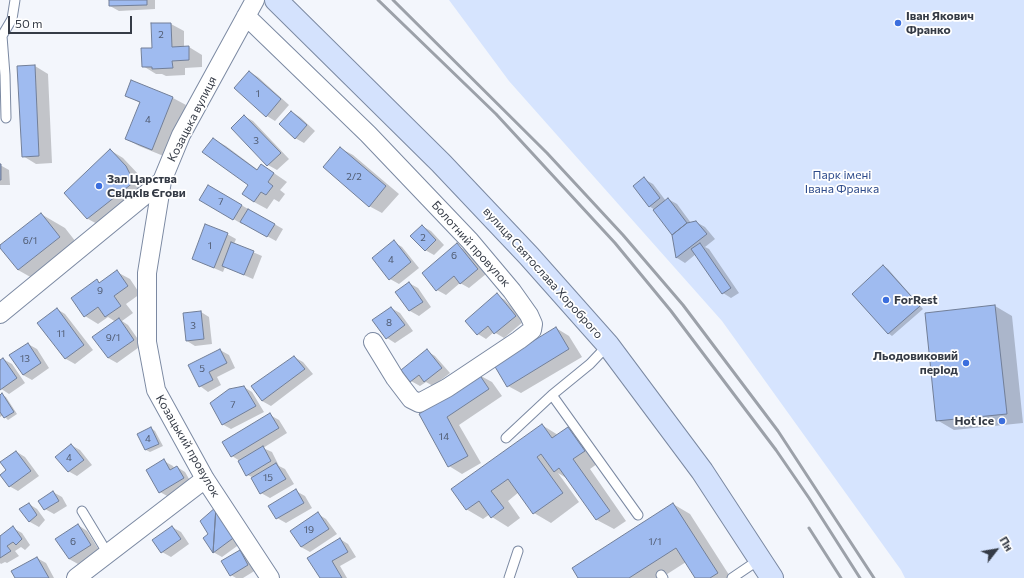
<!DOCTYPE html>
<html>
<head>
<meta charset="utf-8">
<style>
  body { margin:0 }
  #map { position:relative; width:1024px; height:578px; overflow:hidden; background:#f3f6fc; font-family:Commissioner,sans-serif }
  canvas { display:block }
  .north { position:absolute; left:976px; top:530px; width:40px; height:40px; -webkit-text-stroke:3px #fff; paint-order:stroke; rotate:59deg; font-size:11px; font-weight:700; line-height:16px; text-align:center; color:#353b46 }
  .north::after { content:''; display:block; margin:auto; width:14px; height:18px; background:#353b46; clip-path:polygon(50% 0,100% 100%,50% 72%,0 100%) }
  .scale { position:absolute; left:8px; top:16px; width:124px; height:18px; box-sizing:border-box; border:2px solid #353b46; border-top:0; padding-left:5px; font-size:12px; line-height:14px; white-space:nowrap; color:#353b46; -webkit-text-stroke:3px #fff; paint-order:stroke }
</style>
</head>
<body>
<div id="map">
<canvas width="1024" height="578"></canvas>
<div class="north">Пн</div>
<div class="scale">50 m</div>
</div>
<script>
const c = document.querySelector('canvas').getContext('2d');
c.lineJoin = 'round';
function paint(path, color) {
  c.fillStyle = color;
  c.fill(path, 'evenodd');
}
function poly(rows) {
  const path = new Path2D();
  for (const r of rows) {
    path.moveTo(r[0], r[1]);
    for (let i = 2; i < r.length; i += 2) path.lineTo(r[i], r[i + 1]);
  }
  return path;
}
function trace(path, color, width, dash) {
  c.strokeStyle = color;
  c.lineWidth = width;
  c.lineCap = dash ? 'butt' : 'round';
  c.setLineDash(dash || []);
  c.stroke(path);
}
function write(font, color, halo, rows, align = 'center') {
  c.font = font + ' Commissioner,sans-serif';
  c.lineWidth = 3.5;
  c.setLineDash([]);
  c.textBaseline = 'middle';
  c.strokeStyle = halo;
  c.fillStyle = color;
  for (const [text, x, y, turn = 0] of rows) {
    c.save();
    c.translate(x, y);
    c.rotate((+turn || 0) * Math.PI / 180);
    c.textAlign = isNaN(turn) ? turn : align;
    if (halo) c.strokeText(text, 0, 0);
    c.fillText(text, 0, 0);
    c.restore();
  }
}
paint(poly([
  [449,0,1024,0,1024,578,905,578,901,570,722,321,509,81]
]), '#d6e4fe');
paint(poly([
  [110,0,155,0,155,9,119,11,110,6],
  [171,24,184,31,184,47,189,47,202,55,202,67,185,68,185,75,166,76,162,74,156,74,143,66],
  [35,66,48,74,52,163,36,164,23,156],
  [250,72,258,77,289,105,275,121,267,116],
  [132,82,173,98,186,105,166,157,139,146,126,139,140,103,126,95],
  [292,112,300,117,315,131,304,143,295,138],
  [244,116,253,121,289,159,277,170,268,165,232,128],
  [213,139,226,146,258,170,262,165,287,182,280,190,285,194,279,202,274,199,267,209,254,202,250,184],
  [340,148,353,155,399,194,382,213,369,206],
  [110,150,123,158,139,175,146,189,101,226,88,219],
  [0,165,9,170,10,185,0,185],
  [644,179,653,184,666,201,668,199,677,204,691,223,696,222,705,227,715,239,705,247,709,249,739,293,731,298,723,293,696,254,685,263,677,258,673,234,655,210,649,206],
  [208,186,283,229,276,241,243,223,242,224,201,200],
  [41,214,65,228,83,251,41,283,18,270],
  [422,226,431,231,444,245,434,255,425,250],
  [227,234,236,239,234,244,262,256,253,279,225,267,223,272,202,263,193,258],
  [394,242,402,247,419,268,399,284,390,279,373,258],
  [457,245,465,250,486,274,469,288,460,283,446,295,437,290],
  [884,266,888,269,923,309,892,336,888,333],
  [117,272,130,279,140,294,126,304,133,313,122,321,128,325,142,345,117,363,108,358,116,322,108,317,98,324,85,316,97,281,101,283],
  [409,283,418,288,431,307,419,316,410,311,397,292],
  [497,295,505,300,524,321,504,338,494,332,486,339,478,334],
  [995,306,1012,316,1023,423,954,430,937,420],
  [391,308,400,313,413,331,395,343,387,338],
  [57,309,65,314,93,350,75,364,66,359,39,323],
  [201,312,209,317,212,344,195,346,187,341],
  [556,328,569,336,582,357,521,393,508,386],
  [28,344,37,349,49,368,32,380,23,375],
  [220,350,229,355,235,368,217,377,221,385,208,392,200,386],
  [427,351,435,356,450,373,433,386,426,382,420,386,411,381],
  [294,357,303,362,313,374,271,406,262,401],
  [3,359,12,364,25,383,9,394,0,388,0,361],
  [479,375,492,382,502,396,459,425,481,463,462,474,449,466,420,415],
  [244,387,252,392,264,412,231,429,222,424],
  [2,395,6,397,17,414,8,420,3,415,0,417,0,396],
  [270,415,279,420,287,433,263,448,272,452,279,466,285,469,294,484,270,498,261,493,252,477,247,475,240,461,232,456],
  [542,425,558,435,568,428,585,438,601,461,590,469,626,521,614,529,597,520,568,479,558,473,579,502,551,523,534,513,519,492,508,501,520,518,508,527,492,517,490,514,483,519,466,509],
  [151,428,155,431,163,446,150,452,146,450,139,434],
  [71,445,80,450,92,465,77,476,68,471],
  [17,452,25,457,39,476,18,491,9,486,7,471],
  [164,461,173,466,174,468,177,467,185,472,192,484,169,497,160,492],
  [296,491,305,496,312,508,286,523,277,518],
  [53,492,62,497,67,506,54,514,45,509],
  [29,504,37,509,45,520,39,527,30,522,21,510],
  [673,504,690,514,731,578,697,578,686,562,661,578,579,578],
  [318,514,326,519,337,534,310,552,301,547],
  [201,522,244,541,222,557,213,552,209,534],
  [78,525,87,531,99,550,78,564,69,559],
  [172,527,181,532,189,544,171,557,162,552],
  [13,528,22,533,30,545,25,550,21,547,15,551,19,556,7,563,5,562,1,564,0,563,0,537],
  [340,539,348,544,356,557,340,566,347,578,321,578],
  [240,552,248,557,256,570,243,578,236,578,231,575],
  [37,558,46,563,54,578,17,578]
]), '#0003');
const building = poly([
  [109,0,147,0,147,5,109,6,109,0],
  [151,23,171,23,172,47,189,46,189,60,172,61,173,68,152,69,152,67,142,67,141,48,152,48,151,23],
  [35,65,39,156,22,157,17,66,35,65],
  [249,71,281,99,266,117,234,88,249,71],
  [131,80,173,97,152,150,125,139,140,102,125,96,131,80],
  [291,111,307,125,295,139,279,124,291,111],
  [244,115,281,153,267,166,231,128,244,115],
  [213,138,257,170,261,164,274,173,268,182,273,186,266,195,261,192,254,202,242,194,248,185,202,152,213,138],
  [340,147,386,186,369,207,323,167,340,147],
  [110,149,126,166,134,182,87,219,64,193,110,149],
  [0,164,1,164,1,180,0,180,0,164],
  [644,177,660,198,649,207,633,186,644,177],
  [208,185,242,205,233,220,199,200,208,185],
  [668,198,687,223,672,235,653,210,668,198],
  [248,209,275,224,267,237,240,222,248,209],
  [41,213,60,237,18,270,0,248,0,245,41,213],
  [696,221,707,234,676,258,672,235,687,223,696,221],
  [205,224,228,233,214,268,192,259,205,224],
  [422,225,436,240,425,251,410,236,422,225],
  [394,240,411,262,389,280,372,258,394,240],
  [231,242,254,251,244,275,222,266,231,242],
  [457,243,478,269,460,284,454,276,436,291,422,273,457,243],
  [700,243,731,288,722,294,691,249,700,243],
  [883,265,920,306,888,334,852,294,883,265],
  [117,270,128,286,114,296,121,306,105,317,98,307,84,317,71,298,97,279,99,283,117,270],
  [409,282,423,302,409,311,395,292,409,282],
  [497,293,516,316,494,334,488,326,477,335,465,321,497,293],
  [995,305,1007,414,936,421,925,313,995,305],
  [391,307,405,325,386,339,372,320,391,307],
  [57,308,84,345,65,359,37,323,57,308],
  [201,311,204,339,186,341,183,313,201,311],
  [119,318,134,340,108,358,92,337,119,318],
  [556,327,569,349,507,387,494,365,556,327],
  [28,343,41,363,23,375,9,355,28,343],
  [220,349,227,363,209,372,213,380,199,387,188,365,220,349],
  [427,349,442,368,424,382,419,375,410,382,401,370,427,349],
  [294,356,305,369,262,401,251,386,294,356],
  [3,358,17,378,0,390,0,360,3,358],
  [479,374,489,389,447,417,468,456,448,467,419,414,479,374],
  [244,386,256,406,222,425,210,403,229,389,244,386],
  [2,393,14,412,4,418,0,412,0,395,2,393],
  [270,413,279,428,231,457,222,442,270,413],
  [542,424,552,438,568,427,585,451,573,459,610,511,596,520,559,468,554,472,541,454,537,457,563,493,533,514,508,479,491,491,504,508,491,518,479,501,466,510,451,489,542,424],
  [151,427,159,444,145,450,137,434,151,427],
  [71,444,84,460,68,472,55,457,71,444],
  [263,446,271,461,246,476,238,461,263,446],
  [16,451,31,471,9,487,0,475,6,470,0,462,16,451],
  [164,459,170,470,177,466,184,478,159,493,146,470,164,459],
  [276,463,286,479,260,494,251,478,276,463],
  [296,489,304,503,276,519,268,506,296,489],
  [53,491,59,501,44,510,38,501,53,491],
  [29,503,37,515,29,522,19,509,29,503],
  [673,503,718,573,710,578,695,578,676,548,629,578,578,578,572,568,673,503],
  [216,507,236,536,213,553,216,507],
  [216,507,213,553,203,538,208,534,200,521,216,507],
  [318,512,329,529,301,547,290,531,318,512],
  [78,524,91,545,69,559,55,539,78,524],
  [13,526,22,539,16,545,13,542,7,546,11,551,0,558,0,536,13,526],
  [172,526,181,539,161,553,152,540,172,526],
  [340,538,348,552,332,561,342,578,320,578,307,558,340,538],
  [240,550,248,565,230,576,221,561,240,550],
  [37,557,49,578,15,578,11,571,37,557]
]);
paint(building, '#9fbbf0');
trace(building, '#727f98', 1);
const lane = poly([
  [0,36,2,36,12,19,15,0],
  [2,36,5,75,6,118],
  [552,395,638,515],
  [506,438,552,395,590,364,608,345],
  [82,511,108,554],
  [661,575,663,578],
  [509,578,518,551],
  [732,578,760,559]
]);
const street = poly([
  [246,16,368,134,470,241,512,291,529,315,533,324,532,330,519,340,447,388,419,403,411,399,395,378,373,342],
  [162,181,147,273,147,342,156,390,205,479,270,578],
  [0,314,162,181,181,135,255,0],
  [76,578,205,479]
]);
const secondary = poly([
  [276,0,441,163,529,256,608,345,702,471,772,578]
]);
trace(lane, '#7b89a2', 11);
trace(street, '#7b89a2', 20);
trace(secondary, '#7b89a2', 24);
trace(lane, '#fff', 9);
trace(street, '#fff', 18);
trace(secondary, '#d4e2fd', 22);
trace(poly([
  [378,0,496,114,615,243,671,311,776,450,809,498,860,578],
  [393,0,547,153,623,235,683,305,778,431,874,578],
  [809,528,841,578]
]), '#9ca1a9', 3);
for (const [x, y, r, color] of [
  [898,23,4,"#3b6ede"],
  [99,186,4,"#3b6ede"],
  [886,300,4,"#3b6ede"],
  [966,363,4,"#3b6ede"],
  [1002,421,4,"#3b6ede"]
]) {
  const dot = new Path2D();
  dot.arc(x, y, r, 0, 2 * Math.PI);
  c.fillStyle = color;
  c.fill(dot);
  trace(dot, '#fff', 1.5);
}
write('10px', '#505b70', null, [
  ["2",161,35],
  ["1",258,94],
  ["4",148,120],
  ["3",256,141],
  ["2/2",354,177],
  ["7",221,202],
  ["2",423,238],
  ["6/1",30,241],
  ["1",210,246],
  ["6",454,256],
  ["4",391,260],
  ["9",100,291],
  ["8",389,323],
  ["3",193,326],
  ["11",61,334],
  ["9/1",113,338],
  ["13",25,359],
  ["5",202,369],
  ["7",233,405],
  ["14",444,437],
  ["4",148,439],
  ["4",69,458],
  ["15",268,478],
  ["19",309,530],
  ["6",73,542],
  ["1/1",655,542]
]);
write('bold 12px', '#353b46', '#fff', [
  ["Іван Якович",906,16],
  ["Франко",906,30],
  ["Зал Царства",107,179],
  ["Свідків Єгови",107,193],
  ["ForRest",894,300],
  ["Льодовиковий",958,356,"right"],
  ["період",958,370,"right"],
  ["Hot Ice",994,421,"right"]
], 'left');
write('12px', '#353b46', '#fff', [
  ["Козацька вулиця",192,119,-63],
  ["Болотний провулок",471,244,48],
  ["вулиця Святослава Хороброго",543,273,48],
  ["Козацький провулок",188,446,60]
]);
write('12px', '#2e4c8c', '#fff', [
  ["Парк імені",842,175],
  ["Івана Франка",842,189]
]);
</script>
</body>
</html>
